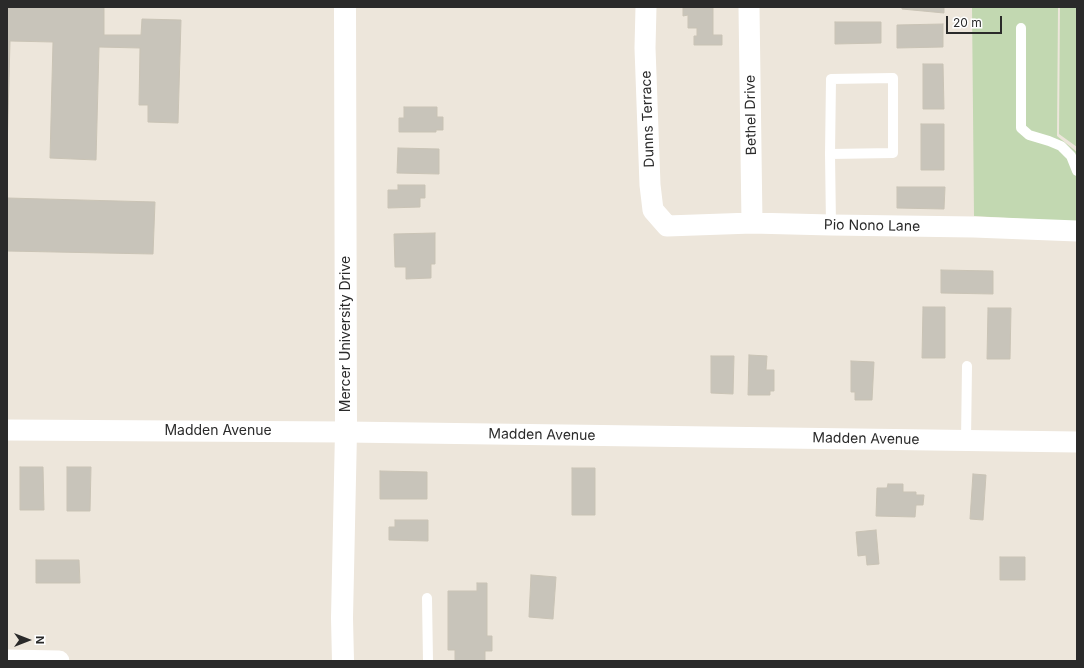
<!DOCTYPE html>
<html>
<head>
<meta charset="utf-8">
<style>
  body { margin:0 }
  #map { position:relative; width:1084px; height:668px; overflow:hidden; background:#ede6db; font-family:Inter,sans-serif }
  canvas { display:block }
  .frame { position:absolute; inset:0; border:8px solid #2a2a2a; pointer-events:none }
  .north { position:absolute; left:8px; top:620px; width:40px; height:40px; -webkit-text-stroke:3px #fff; paint-order:stroke; rotate:90deg; font-size:11px; font-weight:700; line-height:16px; text-align:center; color:#2a2a2a }
  .north::after { content:''; display:block; margin:auto; width:14px; height:18px; background:#2a2a2a; clip-path:polygon(50% 0,100% 100%,50% 72%,0 100%) }
  .scale { position:absolute; left:946px; top:16px; width:56px; height:18px; box-sizing:border-box; border:2px solid #2a2a2a; border-top:0; padding-left:5px; font-size:12px; line-height:14px; white-space:nowrap; color:#2a2a2a; -webkit-text-stroke:3px #fff; paint-order:stroke }
</style>
</head>
<body>
<div id="map">
<canvas width="1084" height="668"></canvas>
<div class="frame"></div>
<div class="north">N</div>
<div class="scale">20 m</div>
</div>
<script>
const c = document.querySelector('canvas').getContext('2d');
c.lineJoin = 'round';
function paint(path, color) {
  c.fillStyle = color;
  c.fill(path, 'evenodd');
}
function poly(rows) {
  const path = new Path2D();
  for (const r of rows) {
    path.moveTo(r[0], r[1]);
    for (let i = 2; i < r.length; i += 2) path.lineTo(r[i], r[i + 1]);
  }
  return path;
}
function trace(path, color, width, dash) {
  c.strokeStyle = color;
  c.lineWidth = width;
  c.lineCap = dash ? 'butt' : 'round';
  c.setLineDash(dash || []);
  c.stroke(path);
}
function write(font, color, halo, rows, align = 'center') {
  c.font = font + ' Inter,sans-serif';
  c.lineWidth = 4;
  c.setLineDash([]);
  c.textBaseline = 'middle';
  c.strokeStyle = halo;
  c.fillStyle = color;
  for (const [text, x, y, turn = 0] of rows) {
    c.save();
    c.translate(x, y);
    c.rotate((+turn || 0) * Math.PI / 180);
    c.textAlign = isNaN(turn) ? turn : align;
    if (halo) c.strokeText(text, 0, 0);
    c.fillText(text, 0, 0);
    c.restore();
  }
}
paint(poly([
  [972,7,1058,7,1057,136,1077,152,1077,222,974,216],
  [1060,7,1077,7,1077,147,1059,134]
]), '#c2d8b1');
const building = poly([
  [7,7,104,7,104,35,141,35,142,19,181,20,178,123,148,122,148,105,139,105,140,48,99,47,96,160,50,158,53,42,10,41,7,152,7,7],
  [683,7,713,7,713,35,722,35,722,45,694,45,694,36,697,36,697,28,688,28,688,15,683,16,683,7],
  [902,7,944,7,944,13,902,9,902,7],
  [835,22,881,22,881,43,835,44,835,22],
  [943,24,943,47,897,48,897,25,943,24],
  [923,64,943,64,944,109,923,109,923,64],
  [404,107,437,107,437,117,443,117,443,130,436,130,436,132,399,132,399,118,404,118,404,107],
  [921,124,944,124,944,170,921,170,921,124],
  [398,148,439,149,439,174,397,173,398,148],
  [398,185,425,185,425,198,420,198,420,207,388,208,388,190,398,190,398,185],
  [897,187,945,187,944,209,897,208,897,187],
  [7,198,155,202,153,254,7,251,7,198],
  [435,233,435,264,431,264,431,278,406,279,406,267,395,267,394,234,435,233],
  [941,270,993,271,993,294,941,293,941,270],
  [923,307,945,307,945,358,922,358,923,307],
  [988,308,1011,308,1010,359,987,359,988,308],
  [749,355,767,356,766,370,774,370,774,391,770,391,770,395,748,395,749,355],
  [711,356,734,356,733,394,711,393,711,356],
  [851,361,874,362,872,400,855,400,855,392,851,392,851,361],
  [20,467,43,467,44,510,20,510,20,467],
  [67,467,91,467,90,511,67,511,67,467],
  [572,468,595,468,595,515,572,515,572,468],
  [380,471,427,472,427,499,380,499,380,471],
  [973,474,986,475,983,520,970,519,973,474],
  [888,484,903,484,903,492,916,492,916,495,924,495,923,505,916,505,915,517,876,516,877,488,887,488,888,484],
  [395,520,428,520,428,541,389,540,389,527,395,527,395,520],
  [876,530,879,564,867,565,866,555,858,556,856,532,876,530],
  [1000,557,1025,557,1025,580,1000,580,1000,557],
  [36,560,79,560,80,583,36,583,36,560],
  [531,575,556,577,553,619,529,617,531,575],
  [477,583,487,583,487,636,492,636,492,651,485,651,485,661,455,661,455,650,448,650,448,591,477,591,477,583]
]);
paint(building, '#c8c4ba');
trace(building, '#c9c3b5', 1);
trace(poly([
  [1021,28,1021,128,1029,135,1049,141,1061,146,1071,156,1077,171],
  [830,154,893,153,893,78,831,79,830,154,831,225],
  [966,441,967,366],
  [427,598,428,661]
]), '#fff', 10);
trace(poly([
  [646,7,645,48,650,185,653,210,667,226,752,223,831,225,974,227,1077,231],
  [749,7,752,223],
  [7,430,346,432,1077,442],
  [7,660,59,661]
]), '#fff', 21);
trace(poly([
  [343,661,342,618,346,432,345,7]
]), '#fff', 22);
write('14px', '#2a2a2a', '#fff', [
  ["Bethel Drive",751,115,-91],
  ["Dunns Terrace",648,119,-92],
  ["Pio Nono Lane",872,226,1],
  ["Mercer University Drive",346,334,-90],
  ["Madden Avenue",218,431],
  ["Madden Avenue",542,435,1],
  ["Madden Avenue",866,439,1]
]);
</script>
</body>
</html>
